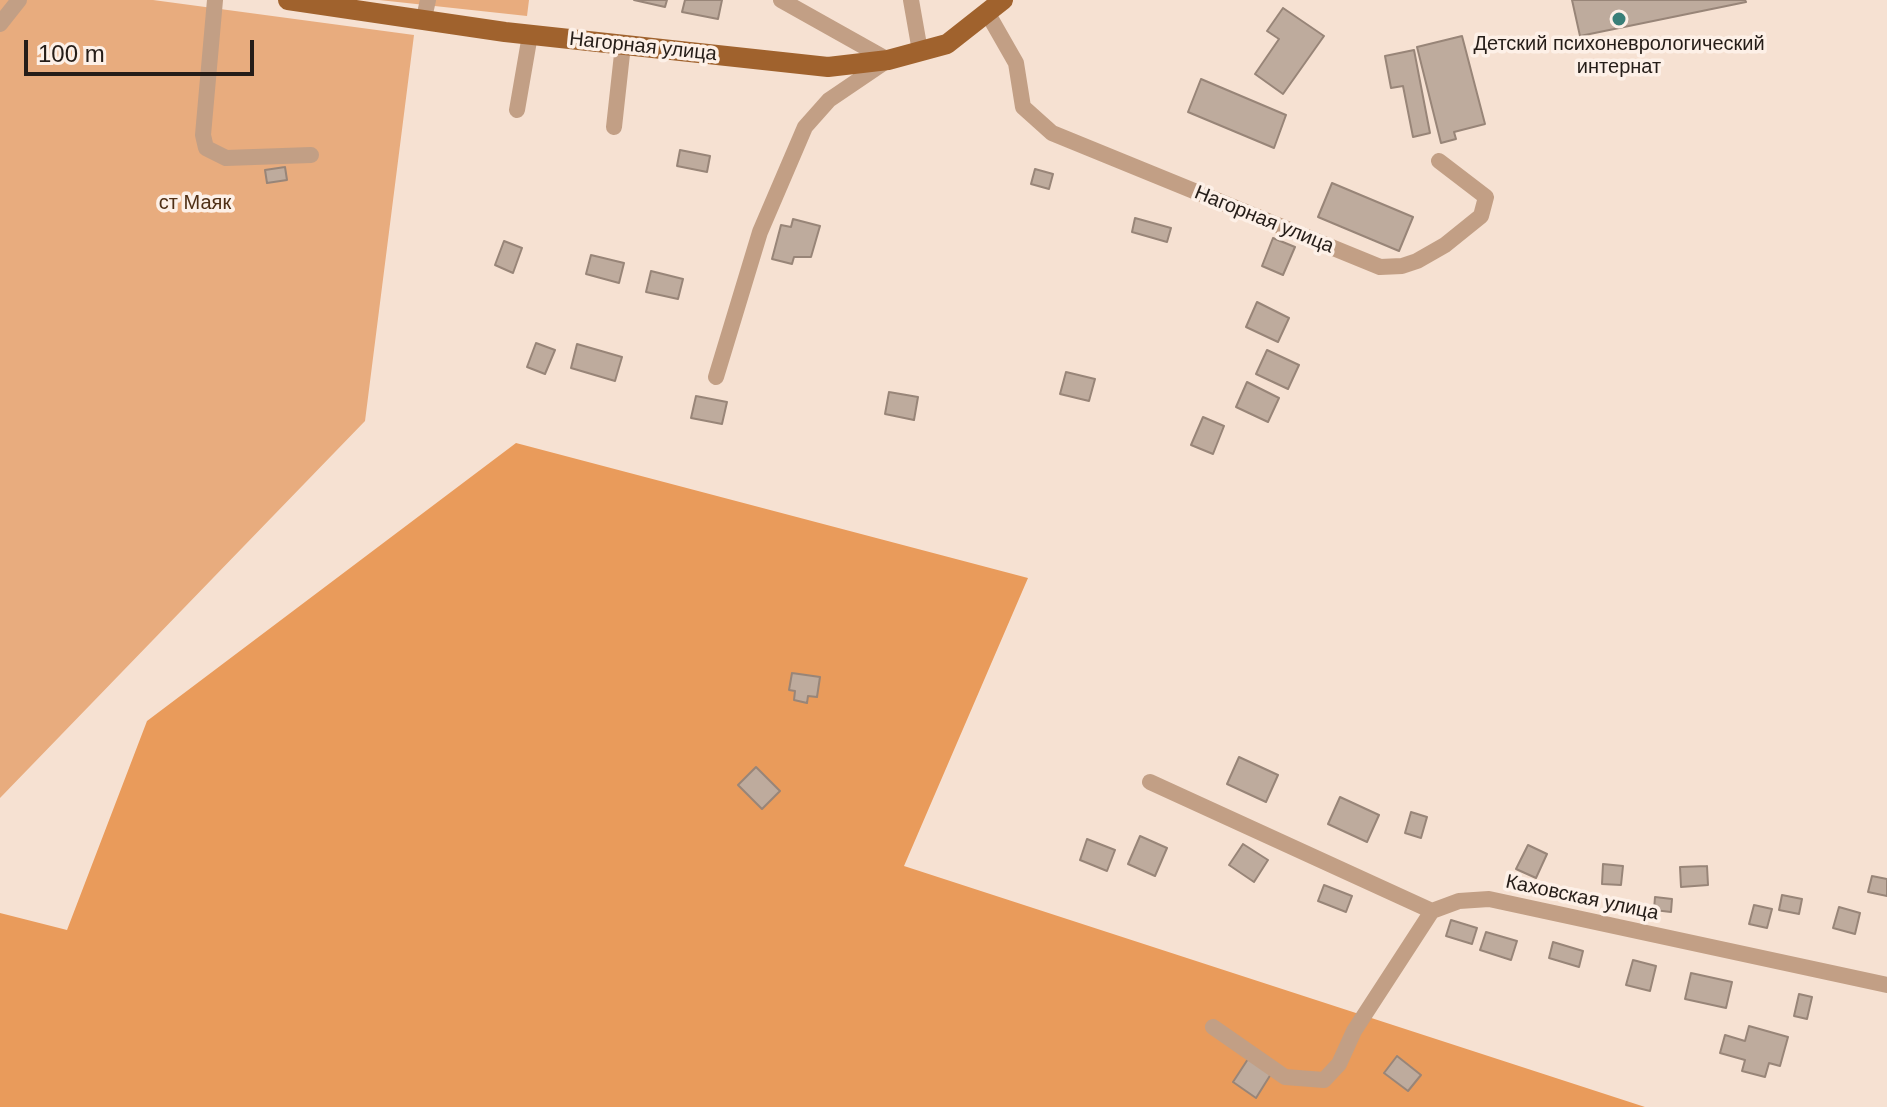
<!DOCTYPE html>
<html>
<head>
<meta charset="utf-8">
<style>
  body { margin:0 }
  #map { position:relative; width:1887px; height:1107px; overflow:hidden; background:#f6e1d2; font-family:Helvetica,sans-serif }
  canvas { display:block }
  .scale { position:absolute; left:24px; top:40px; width:230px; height:36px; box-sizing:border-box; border:4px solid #251d18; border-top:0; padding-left:10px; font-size:24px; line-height:28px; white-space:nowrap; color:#251d18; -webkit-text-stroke:6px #fdf0e7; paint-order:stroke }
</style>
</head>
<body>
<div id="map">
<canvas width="1887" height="1107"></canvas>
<div class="scale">100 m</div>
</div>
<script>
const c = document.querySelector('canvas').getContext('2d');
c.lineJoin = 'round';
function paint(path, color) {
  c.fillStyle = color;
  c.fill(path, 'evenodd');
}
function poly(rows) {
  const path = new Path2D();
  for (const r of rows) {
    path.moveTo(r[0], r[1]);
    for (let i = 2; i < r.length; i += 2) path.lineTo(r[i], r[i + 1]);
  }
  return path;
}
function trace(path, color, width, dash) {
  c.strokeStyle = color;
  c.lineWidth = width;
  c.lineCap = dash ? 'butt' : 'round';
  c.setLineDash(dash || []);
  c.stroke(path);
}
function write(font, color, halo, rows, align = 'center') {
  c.font = font + ' Helvetica,sans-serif';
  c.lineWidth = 7;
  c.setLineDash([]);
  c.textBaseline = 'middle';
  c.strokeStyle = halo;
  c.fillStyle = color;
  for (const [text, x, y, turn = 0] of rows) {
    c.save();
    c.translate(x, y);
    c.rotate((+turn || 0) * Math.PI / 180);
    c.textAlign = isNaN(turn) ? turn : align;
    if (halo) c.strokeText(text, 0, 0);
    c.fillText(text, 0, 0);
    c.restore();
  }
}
paint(poly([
  [0,0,153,0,414,35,365,421,0,798],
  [379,0,529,0,527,16]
]), '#e8ac7e');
paint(poly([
  [516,443,1028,578,904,866,1645,1107,0,1107,0,913,67,930,147,721]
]), '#e99b5b');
const building = poly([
  [634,0,667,0,665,7,634,0],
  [685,0,722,0,718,19,682,12,685,0],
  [1572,0,1745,0,1746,2,1580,36,1572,0],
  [1283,8,1324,36,1283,94,1255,74,1279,39,1267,31,1283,8],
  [1462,36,1485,124,1454,132,1456,139,1441,143,1417,47,1462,36],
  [1414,50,1430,133,1413,137,1403,86,1391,88,1385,56,1414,50],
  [1201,79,1286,115,1274,148,1188,112,1201,79],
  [680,150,710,156,707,172,677,166,680,150],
  [285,167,287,180,267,183,265,170,285,167],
  [1035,169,1053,174,1049,189,1031,184,1035,169],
  [1332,183,1413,217,1399,251,1318,217,1332,183],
  [1135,218,1171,228,1167,242,1132,232,1135,218],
  [793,219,820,226,811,257,794,257,792,264,772,259,781,225,791,227,793,219],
  [1273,238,1295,247,1283,275,1262,266,1273,238],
  [504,241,522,248,513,273,495,265,504,241],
  [591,255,624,263,619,283,586,274,591,255],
  [651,271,683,279,678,299,646,292,651,271],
  [1257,302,1289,318,1278,342,1246,327,1257,302],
  [536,343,555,350,545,374,527,367,536,343],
  [577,344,622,357,615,381,571,368,577,344],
  [1267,350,1299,365,1288,389,1256,374,1267,350],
  [1066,372,1095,379,1089,401,1060,394,1066,372],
  [1247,382,1279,398,1268,422,1236,407,1247,382],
  [889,392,918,397,914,420,885,414,889,392],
  [696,396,727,402,722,424,691,418,696,396],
  [1203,417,1224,426,1213,454,1191,445,1203,417],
  [792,673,820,677,817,697,808,696,807,703,794,700,795,691,789,690,792,673],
  [1239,757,1278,775,1266,802,1227,784,1239,757],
  [756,767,780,791,762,809,738,785,756,767],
  [1340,797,1379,815,1367,842,1328,824,1340,797],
  [1411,812,1427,817,1421,838,1405,833,1411,812],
  [1140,836,1167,848,1155,876,1128,864,1140,836],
  [1087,839,1115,850,1107,871,1080,860,1087,839],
  [1243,844,1268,860,1254,882,1229,865,1243,844],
  [1528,845,1547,854,1536,878,1516,869,1528,845],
  [1603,864,1623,866,1621,885,1602,884,1603,864],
  [1707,866,1708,885,1681,887,1680,867,1707,866],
  [1872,876,1887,879,1887,896,1868,892,1872,876],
  [1324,885,1352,896,1346,912,1318,901,1324,885],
  [1782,895,1802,899,1799,914,1779,910,1782,895],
  [1655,897,1672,899,1671,912,1654,910,1655,897],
  [1754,905,1772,909,1767,928,1749,924,1754,905],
  [1839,907,1860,913,1855,934,1833,928,1839,907],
  [1451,920,1477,928,1472,944,1446,936,1451,920],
  [1486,932,1517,941,1511,960,1480,950,1486,932],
  [1553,942,1583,951,1579,967,1549,958,1553,942],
  [1633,960,1656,966,1650,991,1626,985,1633,960],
  [1691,973,1732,982,1726,1008,1685,999,1691,973],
  [1799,994,1812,997,1807,1019,1794,1016,1799,994],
  [1749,1026,1788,1037,1780,1066,1769,1063,1765,1077,1742,1071,1745,1060,1720,1053,1725,1035,1745,1041,1749,1026],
  [1397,1056,1421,1075,1408,1091,1384,1073,1397,1056],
  [1248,1059,1271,1074,1256,1098,1233,1082,1248,1059]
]);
paint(building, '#beab9d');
trace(building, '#988578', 2);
trace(poly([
  [215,0,203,135,206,148,226,158,311,155],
  [911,0,920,51],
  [988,14,1016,63,1023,107,1052,133,1380,267,1402,266,1417,261,1445,245,1481,216,1486,197,1439,161],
  [424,18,428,0],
  [0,24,19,0],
  [517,110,530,35],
  [614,127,623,45],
  [716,377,760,232,805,127,829,100,888,60,781,0],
  [1150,782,1432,911,1459,901,1489,899,1887,985],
  [1213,1027,1285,1077,1324,1080,1339,1064,1354,1031,1432,911]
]), '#c29f85', 16);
trace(poly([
  [288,0,505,32,828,67,888,60,947,44,1003,0]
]), '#a0622d', 20);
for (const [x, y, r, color] of [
  [1619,19,8,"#397f78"]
]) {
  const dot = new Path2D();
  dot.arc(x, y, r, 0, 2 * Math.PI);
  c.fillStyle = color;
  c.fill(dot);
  trace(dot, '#fdf0e7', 3);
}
write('20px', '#251d18', '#fdf0e7', [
  ["Детский психоневрологический",1619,44],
  ["интернат",1619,67]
]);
write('20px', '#251d18', '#fdf0e7', [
  ["Нагорная улица",643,47,6],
  ["Нагорная улица",1264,220,22],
  ["Каховская улица",1582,898,12]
]);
write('20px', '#503016', '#fdf0e7', [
  ["ст Маяк",195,203]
]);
</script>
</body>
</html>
